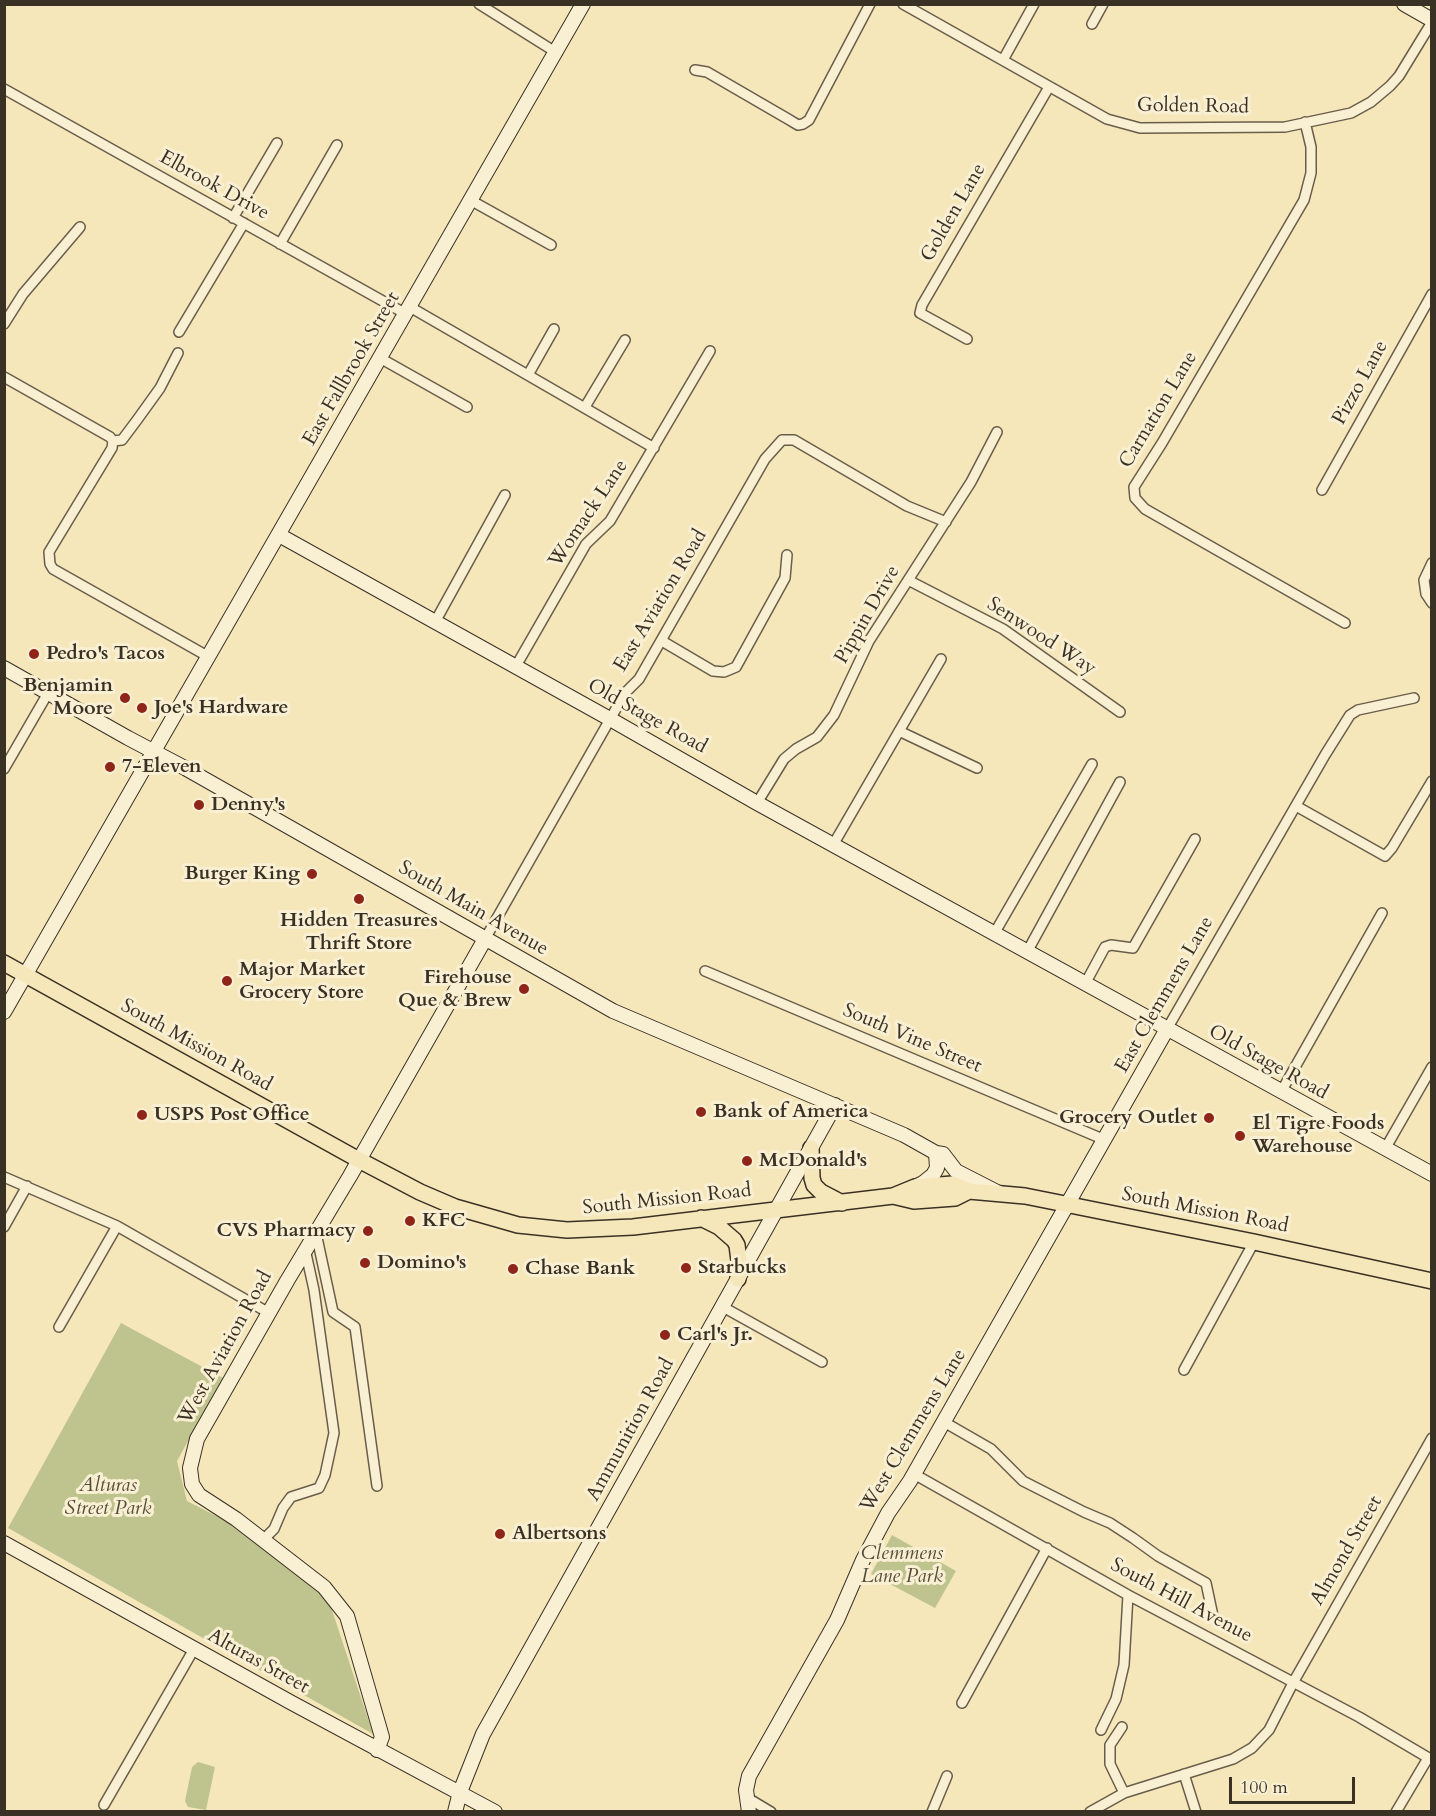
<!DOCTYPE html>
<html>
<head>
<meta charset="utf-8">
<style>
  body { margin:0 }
  #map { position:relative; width:1436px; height:1816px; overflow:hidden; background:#f6e7bb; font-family:Cardo,serif }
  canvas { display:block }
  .frame { position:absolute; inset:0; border:6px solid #3a3125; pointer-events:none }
  .scale { position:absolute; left:1229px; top:1777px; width:126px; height:27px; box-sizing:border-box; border:3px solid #3a3125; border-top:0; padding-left:8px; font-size:18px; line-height:21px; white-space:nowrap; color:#3a3125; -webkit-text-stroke:4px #f9efd3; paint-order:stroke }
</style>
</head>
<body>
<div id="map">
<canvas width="1436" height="1816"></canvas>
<div class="frame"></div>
<div class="scale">100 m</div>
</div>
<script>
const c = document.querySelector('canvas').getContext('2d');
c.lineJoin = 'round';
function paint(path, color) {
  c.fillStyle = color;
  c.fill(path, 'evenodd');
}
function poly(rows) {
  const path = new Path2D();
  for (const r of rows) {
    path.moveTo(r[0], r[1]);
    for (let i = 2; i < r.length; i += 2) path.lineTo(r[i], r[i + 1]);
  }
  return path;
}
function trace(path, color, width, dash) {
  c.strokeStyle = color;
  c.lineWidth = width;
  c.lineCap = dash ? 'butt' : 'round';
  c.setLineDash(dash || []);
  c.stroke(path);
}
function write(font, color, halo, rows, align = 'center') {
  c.font = font + ' Cardo,serif';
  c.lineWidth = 6;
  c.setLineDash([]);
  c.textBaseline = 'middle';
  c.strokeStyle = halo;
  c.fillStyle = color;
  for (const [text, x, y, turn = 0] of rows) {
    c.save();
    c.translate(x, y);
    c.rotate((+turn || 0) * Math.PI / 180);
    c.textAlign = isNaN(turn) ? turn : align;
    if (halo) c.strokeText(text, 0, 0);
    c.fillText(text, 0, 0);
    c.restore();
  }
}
paint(poly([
  [121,1323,223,1378,177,1461,187,1501,240,1528,328,1598,373,1734,8,1528],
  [892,1535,956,1571,935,1608,871,1574],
  [198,1762,215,1767,206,1810,188,1807,185,1801,192,1767]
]), '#bfc48e');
const street = poly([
  [479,4,557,53],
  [903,4,1107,119,1140,128,1285,127,1351,113,1371,102,1390,86,1399,76,1432,22],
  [1092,24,1103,4],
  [1003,60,1034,4],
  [695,70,707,72,788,119,798,125,803,124,809,120,870,4],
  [4,89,406,314],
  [1305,122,1311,147,1311,173,1304,200,1162,443,1134,487,1135,498,1145,509,1345,623],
  [472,201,551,245],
  [233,218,277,143],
  [280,244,337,145],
  [410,307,654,448],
  [4,324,23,294,80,227],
  [179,332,244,223],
  [967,339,920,313,922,305,1049,87],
  [380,358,467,407],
  [528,375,554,329],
  [4,377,110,437,113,441],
  [585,407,625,340],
  [113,441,112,448,49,552,50,564,53,569,209,657],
  [113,441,122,440,137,420,160,388,178,353],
  [1322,490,1432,294],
  [1432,563,1424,580,1426,594,1432,603],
  [908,580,1003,629,1120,712],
  [435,622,505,495],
  [662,641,713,671,724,672,736,667,785,578,787,555],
  [516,666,586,544,610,521,710,351],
  [899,731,977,768],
  [4,769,48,693],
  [757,803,784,759,796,749,817,737,834,715,869,641,971,482,997,432],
  [1296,806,1385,856,1392,848,1432,781],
  [833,845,941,659],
  [994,934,1092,764],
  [485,939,625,693,639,679,765,459,782,440,794,440,907,506,946,522],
  [1027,952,1120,782],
  [705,971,1105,1140],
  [1085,984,1105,947,1111,945,1133,948,1195,839],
  [1167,1029,1325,755,1350,715,1358,710,1414,698],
  [1281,1092,1382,913],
  [1385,1149,1432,1067],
  [4,1177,117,1226,269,1313],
  [4,1227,27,1186],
  [316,1233,333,1312,355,1327,377,1486],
  [723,1307,822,1362],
  [59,1327,117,1226],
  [1184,1370,1254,1242],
  [944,1422,991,1449,1023,1481,1084,1512,1110,1523,1133,1538,1158,1556,1206,1583,1213,1616],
  [914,1474,1128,1595,1359,1717,1432,1760],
  [263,1540,274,1529,283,1508,291,1497,319,1488,325,1475,334,1433,314,1290,305,1249],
  [962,1703,1047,1548],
  [1122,1727,1110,1745,1110,1764,1124,1793],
  [1101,1730,1116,1699,1124,1665,1128,1595],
  [1184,1774,1196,1812],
  [746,1797,771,1812],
  [104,1805,194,1649],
  [932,1812,947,1776],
  [1090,1812,1124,1793,1233,1759,1252,1748,1269,1730,1294,1681,1432,1438],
  [1396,1812,1428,1758]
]);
const secondary = poly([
  [1404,4,1432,20],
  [279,535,610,719,757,803,1432,1174],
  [4,668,128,738,185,768,613,1011,904,1135,936,1153,943,1154,956,1171,999,1193],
  [4,1012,583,4],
  [915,1187,923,1183,933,1175,937,1168,936,1153],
  [4,1543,292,1703,495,1812],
  [377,1750,382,1737,347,1616,324,1587,236,1519,199,1495,192,1484,190,1468,197,1439,287,1281,350,1176,485,939],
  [455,1812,460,1792,483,1734,835,1105],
  [749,1812,746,1790,749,1776,837,1620,863,1560,888,1513,910,1481,1167,1029]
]);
const primary = poly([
  [4,963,359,1160,420,1192,455,1207,518,1225,567,1230,633,1227,893,1196,915,1187,952,1184,969,1191,1025,1196,1055,1202,1254,1242,1432,1281],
  [811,1148,812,1178,814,1185,821,1192,842,1203],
  [893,1196,914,1201,955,1198,969,1191],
  [701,1218,719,1227,734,1240,737,1245,739,1261,738,1279]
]);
trace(street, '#695e4a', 12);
trace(secondary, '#3a3125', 16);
trace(primary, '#3a3125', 18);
trace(street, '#f9efd3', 9);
trace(secondary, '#f9efd3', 14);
trace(primary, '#f6e7bb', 15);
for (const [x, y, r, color] of [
  [34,654,6,"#8f2418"],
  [125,698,6,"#8f2418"],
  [142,708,6,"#8f2418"],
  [110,767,6,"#8f2418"],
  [199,805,6,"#8f2418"],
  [312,874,6,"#8f2418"],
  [359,899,6,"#8f2418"],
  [227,981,6,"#8f2418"],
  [524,989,6,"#8f2418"],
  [701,1112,6,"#8f2418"],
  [142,1115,6,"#8f2418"],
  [1209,1118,6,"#8f2418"],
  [1240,1136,6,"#8f2418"],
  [747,1161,6,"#8f2418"],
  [410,1221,6,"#8f2418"],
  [368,1231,6,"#8f2418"],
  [365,1263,6,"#8f2418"],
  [686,1268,6,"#8f2418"],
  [513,1269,6,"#8f2418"],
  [665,1335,6,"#8f2418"],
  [500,1534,6,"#8f2418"]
]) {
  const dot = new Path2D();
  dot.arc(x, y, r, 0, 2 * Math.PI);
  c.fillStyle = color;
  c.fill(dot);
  trace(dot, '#f9efd3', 2);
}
write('20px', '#3a3125', '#f9efd3', [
  ["Golden Road",1193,107,1],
  ["Elbrook Drive",214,186,29],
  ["Golden Lane",954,213,-60],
  ["East Fallbrook Street",352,369,-60],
  ["Pizzo Lane",1361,383,-61],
  ["Carnation Lane",1159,410,-59],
  ["Womack Lane",589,514,-56],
  ["East Aviation Road",661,601,-59],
  ["Pippin Drive",868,615,-60],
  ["Senwood Way",1041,637,33],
  ["Old Stage Road",647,717,29],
  ["South Main Avenue",473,909,30],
  ["East Clemmens Lane",1165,995,-60],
  ["South Vine Street",912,1039,23],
  ["South Mission Road",196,1046,29],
  ["Old Stage Road",1268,1063,29],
  ["South Mission Road",667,1200,-6],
  ["South Mission Road",1205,1211,11],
  ["West Aviation Road",226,1348,-61],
  ["Ammunition Road",631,1430,-61],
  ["West Clemmens Lane",914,1431,-59],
  ["Almond Street",1347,1551,-60],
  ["South Hill Avenue",1181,1601,28],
  ["Alturas Street",258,1662,29]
]);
write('bold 20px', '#3a3125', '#f9efd3', [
  ["Pedro's Tacos",46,654],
  ["Benjamin",113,686,"right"],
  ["Moore",113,709,"right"],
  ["Joe's Hardware",154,708],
  ["7-Eleven",122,767],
  ["Denny's",211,805],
  ["Burger King",300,874,"right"],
  ["Hidden Treasures",359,921,"center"],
  ["Thrift Store",359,944,"center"],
  ["Major Market",239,970],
  ["Grocery Store",239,993],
  ["Firehouse",512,978,"right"],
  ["Que & Brew",512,1001,"right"],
  ["Bank of America",713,1112],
  ["USPS Post Office",154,1115],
  ["Grocery Outlet",1197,1118,"right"],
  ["El Tigre Foods",1252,1124],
  ["Warehouse",1252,1147],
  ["McDonald's",759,1161],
  ["KFC",422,1221],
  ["CVS Pharmacy",356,1231,"right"],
  ["Domino's",377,1263],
  ["Starbucks",698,1268],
  ["Chase Bank",525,1269],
  ["Carl's Jr.",677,1335],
  ["Albertsons",512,1534]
], 'left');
write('italic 20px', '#554e3a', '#f9efd3', [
  ["Alturas",108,1486],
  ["Street Park",108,1509],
  ["Clemmens",902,1554],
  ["Lane Park",902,1577]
]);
</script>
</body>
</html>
